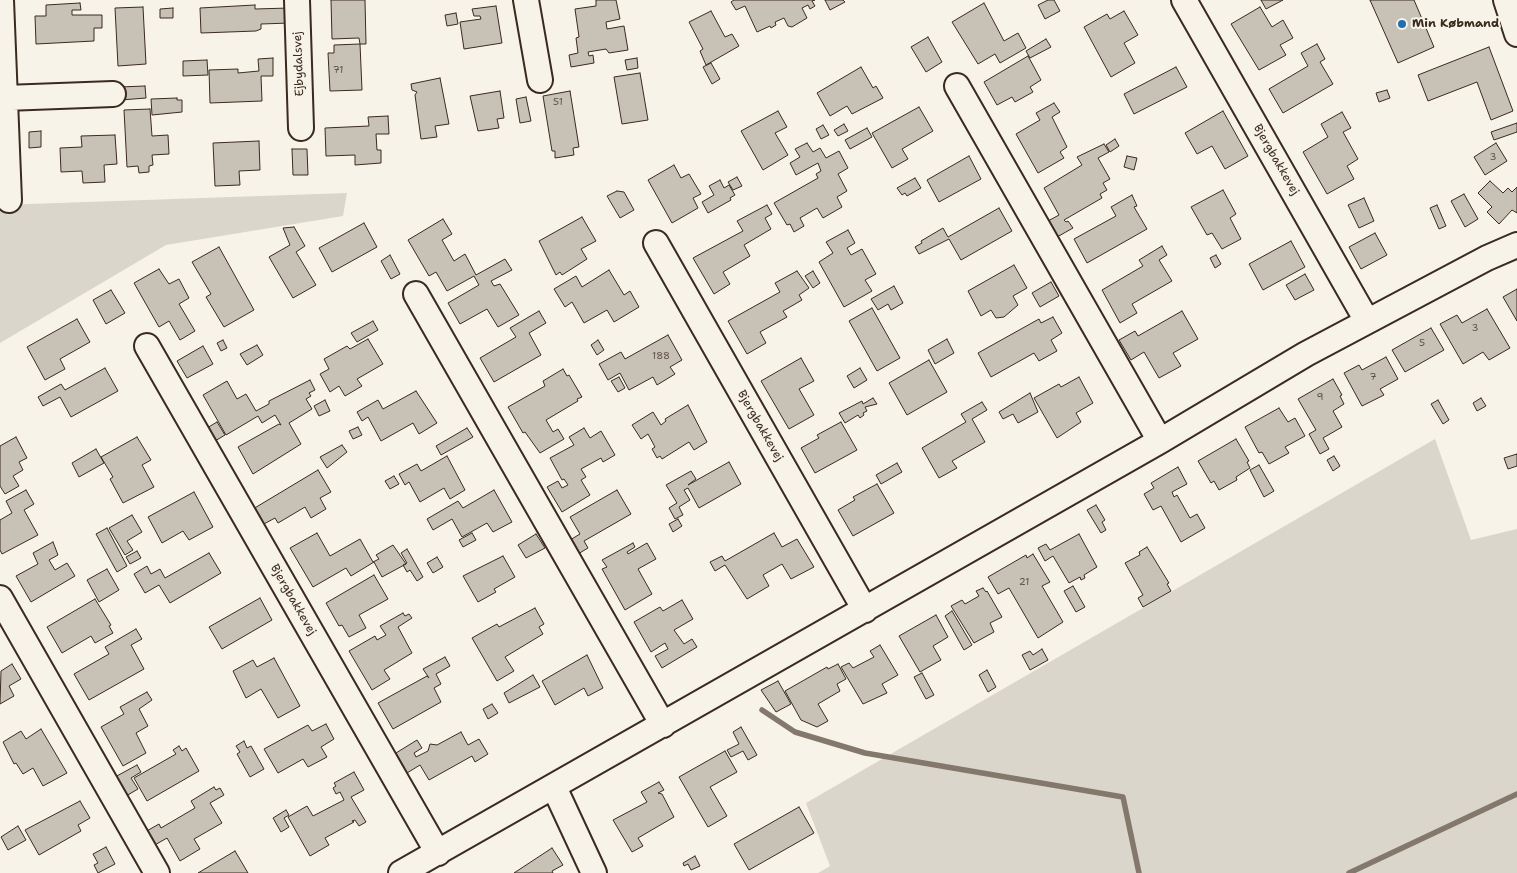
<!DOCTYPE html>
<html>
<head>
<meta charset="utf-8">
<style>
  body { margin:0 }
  canvas { display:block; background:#f7f3e8 }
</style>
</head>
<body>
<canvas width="1517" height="873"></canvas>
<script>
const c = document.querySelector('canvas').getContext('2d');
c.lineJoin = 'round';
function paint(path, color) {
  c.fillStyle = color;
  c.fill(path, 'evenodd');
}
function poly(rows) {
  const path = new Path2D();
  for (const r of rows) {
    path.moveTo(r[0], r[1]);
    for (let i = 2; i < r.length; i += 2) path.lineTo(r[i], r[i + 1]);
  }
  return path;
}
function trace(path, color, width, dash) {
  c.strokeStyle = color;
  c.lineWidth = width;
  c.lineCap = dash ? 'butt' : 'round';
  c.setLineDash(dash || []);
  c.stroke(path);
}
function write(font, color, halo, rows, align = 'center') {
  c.font = font + ' "Shantell Sans",sans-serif';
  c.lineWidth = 4;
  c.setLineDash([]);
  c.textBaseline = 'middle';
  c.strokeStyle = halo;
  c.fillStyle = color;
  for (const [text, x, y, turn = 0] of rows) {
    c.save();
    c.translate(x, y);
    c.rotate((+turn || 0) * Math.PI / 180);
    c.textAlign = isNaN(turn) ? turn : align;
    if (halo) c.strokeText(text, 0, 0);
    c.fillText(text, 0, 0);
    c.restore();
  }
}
paint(poly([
  [347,193,343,216,166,245,0,343,0,205],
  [1435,439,1471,540,1517,529,1517,873,818,873,830,866,806,803]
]), '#dbd6cb');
trace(poly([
  [762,710,795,732,865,753,1123,797,1139,873],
  [1349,873,1517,794]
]), '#84786c', 5.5);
const building = poly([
  [331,0,365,0,366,44,360,44,362,90,330,91,328,53,334,53,334,45,360,44,359,38,332,39,331,0],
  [596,0,616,0,620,19,606,22,607,29,624,26,628,50,609,53,606,49,588,52,589,56,593,55,594,63,571,67,569,55,578,53,576,38,579,37,575,9,596,6,596,0],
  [734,0,815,0,812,1,815,6,810,9,808,5,802,8,807,18,792,27,788,26,784,18,775,22,776,25,771,28,770,26,757,32,745,6,736,10,731,2,734,0],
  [825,0,843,0,845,2,830,10,825,0],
  [1048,0,1054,0,1060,11,1045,19,1038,5,1048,0],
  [1261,0,1283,0,1266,9,1261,0],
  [1370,0,1414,0,1434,47,1398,63,1370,0],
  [80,3,81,10,72,10,72,15,102,15,102,28,94,28,94,41,36,44,35,16,46,16,46,5,80,3],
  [984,3,1004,41,1018,33,1026,48,1000,63,995,54,978,64,952,22,984,3],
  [255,5,255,9,289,8,290,23,261,24,261,29,256,31,201,33,200,8,255,5],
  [496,6,502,43,464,49,460,22,481,19,480,16,474,16,472,9,496,6],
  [143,7,146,64,118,66,115,8,143,7],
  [1260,7,1272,27,1283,20,1293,38,1280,45,1286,55,1259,70,1231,24,1260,7],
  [173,8,173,18,160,18,160,9,173,8],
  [711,11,725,37,732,34,739,46,706,65,700,51,703,49,689,22,711,11],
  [1124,11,1138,35,1124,43,1135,63,1111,77,1084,27,1107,14,1110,19,1124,11],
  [456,13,458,24,447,26,445,15,456,13],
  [928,37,942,62,926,72,911,47,928,37],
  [1046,39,1051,47,1030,58,1026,51,1046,39],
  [1317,44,1325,59,1320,62,1333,84,1283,113,1269,89,1308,66,1301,53,1317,44],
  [1489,47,1513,111,1491,120,1477,82,1428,101,1418,75,1489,47],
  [1028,56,1041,80,1030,87,1033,92,1015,102,1012,97,997,105,984,82,1028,56],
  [273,58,273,76,261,76,262,101,210,103,209,70,238,69,238,73,259,71,258,59,273,58],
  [637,58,638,68,627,70,625,60,637,58],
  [207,60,208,75,183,76,183,61,207,60],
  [711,63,720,79,712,84,703,67,711,63],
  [861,67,873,88,876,86,883,98,852,114,847,106,830,116,817,93,861,67],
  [1176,67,1187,87,1134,114,1124,94,1176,67],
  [640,73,648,120,622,124,614,77,640,73],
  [440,78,449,124,435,126,437,137,421,139,415,95,417,92,412,90,411,84,440,78],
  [145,86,146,98,121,100,120,87,145,86],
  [1387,90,1390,98,1379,102,1376,93,1387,90],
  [500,91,504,118,497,119,499,128,478,131,470,96,500,91],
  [570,91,579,147,573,148,574,155,555,158,555,151,552,151,543,96,570,91],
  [526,97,531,121,520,123,516,99,526,97],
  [177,98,177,100,182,100,182,112,152,115,151,99,177,98],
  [1054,103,1060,112,1052,117,1067,147,1060,152,1064,158,1038,173,1016,134,1040,120,1036,113,1054,103],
  [919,107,933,131,902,149,908,159,892,168,872,133,919,107],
  [150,109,152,136,168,135,169,154,152,155,153,165,149,166,149,172,139,173,138,166,127,167,124,110,150,109],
  [778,111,787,127,775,133,788,155,763,170,741,131,778,111],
  [1223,111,1248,156,1225,169,1212,146,1197,154,1185,133,1223,111],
  [1342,112,1351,128,1343,132,1358,159,1347,166,1354,179,1327,194,1303,152,1328,137,1321,124,1342,112],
  [388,116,389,134,376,134,377,150,381,150,381,163,355,165,355,155,326,156,325,128,369,126,368,117,388,116],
  [1517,123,1517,132,1494,140,1491,132,1517,123],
  [844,124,848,131,838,136,834,130,844,124],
  [823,125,829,135,821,139,816,129,823,125],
  [867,128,872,137,850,149,845,140,867,128],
  [41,131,41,147,29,148,29,132,41,131],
  [115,135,117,164,104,165,105,182,83,183,82,171,61,172,60,148,82,147,81,136,115,135],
  [1115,139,1119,146,1110,152,1106,145,1115,139],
  [259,141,260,170,239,171,240,185,215,186,213,143,259,141],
  [807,143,813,152,820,148,826,158,839,151,848,168,838,174,847,191,837,197,842,207,823,218,817,208,800,218,804,226,794,232,790,224,787,225,774,203,818,178,816,174,821,171,818,163,796,175,790,163,800,157,795,149,807,143],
  [1496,143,1507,161,1485,175,1474,157,1496,143],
  [1104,144,1109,152,1098,158,1110,179,1103,183,1107,190,1100,194,1102,198,1064,220,1066,222,1068,221,1073,228,1057,237,1048,221,1059,215,1044,188,1082,165,1077,157,1104,144],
  [292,149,307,149,308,175,293,175,292,149],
  [969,156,981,179,939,202,927,180,969,156],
  [1127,156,1137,158,1134,170,1124,167,1127,156],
  [674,165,681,178,689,174,701,194,693,198,698,208,672,223,648,180,674,165],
  [737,177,742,186,733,190,728,182,737,177],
  [915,178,921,188,907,196,905,193,902,195,897,188,915,178],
  [720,180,724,188,729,185,735,195,730,198,731,200,708,213,702,202,714,195,709,186,720,180],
  [1490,181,1503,193,1508,188,1512,192,1517,187,1517,213,1512,210,1499,224,1487,212,1492,207,1478,193,1490,181],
  [1223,190,1236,214,1230,218,1241,239,1222,249,1212,233,1207,235,1191,207,1223,190],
  [617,191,624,192,634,210,620,218,607,196,617,191],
  [1464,194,1478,219,1465,227,1451,201,1464,194],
  [1132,195,1137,206,1134,207,1147,229,1087,263,1074,239,1116,216,1111,207,1132,195],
  [1364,198,1374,221,1359,228,1348,205,1364,198],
  [767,205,772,214,765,218,771,229,744,245,750,256,723,272,730,284,714,294,693,258,743,231,737,221,767,205],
  [1437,205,1446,226,1439,229,1430,208,1437,205],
  [999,208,1012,231,961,260,949,239,919,254,915,247,922,243,921,241,943,228,948,237,999,208],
  [582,217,596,241,581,249,587,259,562,275,560,272,556,275,539,241,582,217],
  [443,219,452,234,442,240,454,261,465,254,476,275,505,259,512,270,491,281,494,286,500,284,519,315,498,327,487,309,460,324,448,303,479,285,474,276,447,291,436,272,429,276,408,240,443,219],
  [364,223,377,247,332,272,319,248,364,223],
  [294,227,305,246,296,252,316,285,293,298,269,257,290,245,283,228,294,227],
  [848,230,855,243,847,248,851,255,862,249,876,274,865,280,872,291,844,307,819,262,833,253,826,242,848,230],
  [1375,233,1387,255,1361,269,1349,247,1375,233],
  [1291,241,1305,267,1263,290,1249,264,1291,241],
  [1162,246,1167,255,1159,260,1172,281,1132,304,1137,313,1120,323,1102,290,1143,266,1139,260,1162,246],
  [219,247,254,310,224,327,206,297,211,294,192,262,219,247],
  [390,255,400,274,391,279,381,261,390,255],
  [1216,255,1221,264,1215,268,1210,258,1216,255],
  [1014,265,1027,288,1013,296,1018,305,1004,317,996,318,991,310,981,316,968,291,1014,265],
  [159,269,169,284,179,279,189,298,179,304,195,331,180,340,169,321,159,327,134,283,159,269],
  [609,270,624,295,630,291,639,307,614,322,607,310,584,323,572,302,565,307,554,289,576,276,582,287,609,270],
  [797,271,809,288,799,295,802,300,783,311,787,317,760,332,766,343,747,354,728,321,780,292,775,283,797,271],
  [813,271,820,283,813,288,805,276,813,271],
  [1305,274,1314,290,1295,300,1286,285,1305,274],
  [1051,282,1059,296,1040,307,1032,293,1051,282],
  [894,286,903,303,891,310,888,304,878,310,871,299,894,286],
  [1517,289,1517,321,1503,297,1517,289],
  [111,290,125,313,106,324,93,300,111,290],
  [872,308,900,358,877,371,849,321,872,308],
  [1487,309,1510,348,1489,360,1483,352,1463,364,1440,324,1457,315,1462,323,1487,309],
  [539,311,546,323,529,333,541,355,494,382,480,358,516,337,510,328,539,311],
  [1182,311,1198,339,1173,353,1181,366,1159,378,1144,352,1131,360,1119,340,1135,331,1138,336,1182,311],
  [1053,317,1062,333,1051,340,1057,351,1039,361,1034,353,991,377,978,353,1039,319,1041,323,1053,317],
  [77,319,90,342,60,359,65,369,45,380,27,347,77,319],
  [373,321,378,330,357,342,351,333,373,321],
  [1431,328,1444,350,1405,372,1392,350,1431,328],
  [668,335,682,360,670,367,675,374,657,385,653,377,629,390,620,373,608,380,599,364,621,352,625,359,668,335],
  [368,339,383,364,357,379,362,386,345,396,339,386,330,392,320,374,329,369,324,359,347,346,350,349,368,339],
  [947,339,954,353,935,364,928,350,947,339],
  [223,340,227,348,221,351,217,343,223,340],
  [598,340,604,350,597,355,591,345,598,340],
  [257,345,263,355,247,365,240,354,257,345],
  [203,346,213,364,187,378,177,361,203,346],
  [1386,357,1398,379,1380,389,1384,395,1362,406,1344,373,1359,365,1362,370,1386,357],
  [801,358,814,381,799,389,814,415,789,429,761,381,801,358],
  [929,360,947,392,907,415,889,383,929,360],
  [105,368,118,391,71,417,60,397,43,406,38,397,61,384,65,390,105,368],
  [860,368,867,380,854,388,847,376,860,368],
  [563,369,567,376,569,375,582,397,577,399,578,401,546,420,553,432,558,429,564,439,540,453,525,432,523,433,508,407,545,386,543,381,563,369],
  [619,377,625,388,618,392,611,381,619,377],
  [1079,377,1093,403,1076,413,1081,422,1057,438,1034,398,1059,384,1061,387,1079,377],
  [1333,379,1342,395,1340,396,1344,404,1333,411,1342,427,1323,438,1329,449,1320,454,1309,434,1316,430,1298,399,1333,379],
  [310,380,315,390,309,393,311,396,306,399,312,409,289,423,301,444,253,474,238,447,279,424,281,425,275,415,262,423,258,416,226,435,203,395,227,381,237,399,246,394,256,411,269,404,269,401,310,380],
  [416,391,437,423,419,434,413,423,381,441,368,417,362,421,357,412,378,400,383,409,416,391],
  [1030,393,1038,412,1018,423,1013,414,1003,419,999,412,1030,393],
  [873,398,877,404,865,407,867,411,863,413,864,415,860,418,858,415,845,423,839,413,862,401,863,404,873,398],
  [1481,398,1486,406,1477,411,1473,403,1481,398],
  [325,400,330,411,319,416,314,406,325,400],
  [1438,400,1449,420,1443,424,1431,404,1438,400],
  [982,402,987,410,972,419,985,442,952,461,957,468,939,478,922,448,966,422,961,414,982,402],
  [688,405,707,442,694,450,689,442,662,459,660,456,657,458,652,449,655,447,648,434,641,439,632,425,653,412,661,425,666,421,665,419,688,405],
  [1279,408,1288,422,1295,418,1305,436,1285,447,1289,453,1269,464,1262,452,1259,453,1245,427,1279,408],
  [217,422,225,435,215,441,207,428,217,422],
  [841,422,857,450,815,473,801,448,819,438,817,435,841,422],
  [358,427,362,435,353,439,349,431,358,427],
  [467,428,473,437,441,455,436,446,467,428],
  [584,428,590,438,601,431,615,455,603,462,601,458,581,469,586,477,581,480,590,495,562,512,547,487,558,481,562,488,568,485,564,479,562,480,550,458,574,445,569,437,584,428],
  [16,437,27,458,19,462,23,470,13,476,19,486,5,494,0,486,0,446,16,437],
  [137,437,151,460,142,465,154,487,123,503,110,479,113,477,101,457,137,437],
  [1236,439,1249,461,1247,462,1250,468,1236,477,1237,480,1219,490,1214,481,1211,483,1198,461,1236,439],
  [342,445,347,452,327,468,320,457,342,445],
  [96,449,104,463,79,477,72,463,96,449],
  [1517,454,1517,466,1508,469,1504,458,1517,454],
  [447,456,465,490,450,499,444,488,420,502,409,482,405,485,399,474,417,464,421,471,447,456],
  [1334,456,1340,466,1333,471,1327,460,1334,456],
  [729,462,741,484,699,508,688,488,684,490,690,500,679,507,683,515,675,519,669,508,677,503,666,485,691,471,696,479,688,485,729,462],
  [897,463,902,472,881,484,876,475,897,463],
  [1259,465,1274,491,1264,497,1250,470,1259,465],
  [1178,467,1187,484,1172,492,1174,497,1177,495,1190,518,1197,514,1205,528,1181,542,1161,506,1153,510,1144,494,1154,488,1151,483,1178,467],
  [318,470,331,492,320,498,326,509,311,518,305,507,278,523,275,518,262,525,253,509,318,470],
  [394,476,399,484,390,489,385,481,394,476],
  [877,484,894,513,853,536,838,510,855,500,853,497,877,484],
  [26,490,34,504,24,510,38,535,2,554,0,550,0,520,12,513,6,501,26,490],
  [494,490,512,522,493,532,487,523,462,537,452,519,433,530,427,519,458,501,463,508,494,490],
  [617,490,631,514,584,541,588,548,578,554,570,540,580,534,570,517,617,490],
  [194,492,213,527,189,540,183,531,162,543,148,517,194,492],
  [1096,505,1105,520,1102,522,1106,530,1101,533,1087,510,1096,505],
  [132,515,142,532,127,541,133,550,125,555,109,528,132,515],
  [678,519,682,526,673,532,669,524,678,519],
  [107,528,127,566,117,572,96,534,107,528],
  [317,533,330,556,360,539,373,562,379,559,376,555,393,545,406,564,382,577,374,562,351,576,346,568,313,587,290,548,317,533],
  [472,533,476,540,463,547,459,540,472,533],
  [774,533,782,547,797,539,814,567,791,579,782,564,763,575,769,586,747,599,725,565,715,571,710,562,722,556,725,561,774,533],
  [536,534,545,548,526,558,518,545,536,534],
  [1079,534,1097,567,1084,575,1085,578,1081,580,1080,577,1069,583,1053,556,1045,561,1038,548,1046,544,1050,550,1079,534],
  [53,542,58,555,49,560,55,570,67,563,75,576,31,602,16,576,38,564,33,553,53,542],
  [633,543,635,547,627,552,628,554,647,543,656,559,638,569,652,594,625,610,602,569,607,567,602,560,633,543],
  [1147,547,1169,583,1167,584,1171,591,1143,607,1138,598,1143,595,1125,563,1140,555,1139,552,1147,547],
  [407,549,423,577,417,581,410,570,407,572,403,565,407,563,401,553,407,549],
  [137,551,141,558,130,564,126,557,137,551],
  [209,553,221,573,170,603,159,585,145,593,134,574,147,566,151,574,160,569,165,578,209,553],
  [1033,554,1050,582,1042,586,1063,622,1038,638,1009,588,998,594,988,577,1026,555,1027,558,1033,554],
  [503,556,515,577,494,589,496,592,478,602,463,576,503,556],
  [437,557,443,567,433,573,427,563,437,557],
  [107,569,119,590,99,602,87,580,107,569],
  [374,575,388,599,359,615,366,628,349,637,342,625,339,626,326,603,374,575],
  [1073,586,1085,607,1076,612,1064,591,1073,586],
  [983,588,986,592,987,591,1002,617,990,623,994,632,974,643,951,606,962,600,965,604,979,596,976,591,983,588],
  [260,598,272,620,222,649,209,627,260,598],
  [95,599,111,625,109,626,113,633,95,643,91,636,62,653,47,627,95,599],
  [682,600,693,619,674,630,684,644,692,639,697,647,662,668,655,656,668,649,665,643,651,652,634,622,660,607,663,611,682,600],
  [535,608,544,624,539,627,543,634,505,657,514,671,497,681,472,638,497,624,499,627,535,608],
  [952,611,972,645,964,650,945,616,952,611],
  [403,613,405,616,409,614,412,618,398,627,412,653,384,670,390,679,372,690,349,651,375,636,377,640,386,635,380,626,403,613],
  [936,615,948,637,933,646,941,660,920,672,899,636,936,615],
  [136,629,142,639,131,645,144,669,89,700,74,674,109,654,105,647,136,629],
  [880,645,898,675,882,684,887,693,863,704,841,667,849,663,853,668,874,657,870,651,880,645],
  [1042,649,1048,660,1030,670,1022,655,1030,651,1033,655,1042,649],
  [587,655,603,688,588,696,584,688,555,705,542,681,587,655],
  [445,657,450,666,436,674,441,684,434,688,441,702,393,729,378,703,427,676,429,678,423,669,445,657],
  [274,658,300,706,278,718,261,689,246,698,233,671,253,660,257,667,274,658],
  [12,664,21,679,9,686,14,696,0,704,1,671,12,664],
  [838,664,846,679,837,684,840,691,818,704,828,721,817,727,801,720,785,691,827,667,828,669,838,664],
  [987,670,996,687,988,692,979,675,987,670],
  [922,673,934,695,926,699,914,677,922,673],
  [533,675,540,687,509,703,504,693,533,675],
  [778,681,791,704,776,712,761,690,778,681],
  [147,692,152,700,139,709,148,726,136,733,146,753,123,766,101,727,124,714,120,707,147,692],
  [492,704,498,713,488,719,483,709,492,704],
  [326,724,334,739,321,747,327,757,308,767,303,759,278,773,264,749,308,725,312,731,326,724],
  [741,727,757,755,748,760,743,751,731,757,727,750,739,744,733,732,741,727],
  [41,729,67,773,43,786,33,768,23,774,16,763,14,764,3,742,21,731,26,739,41,729],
  [461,732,468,745,479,739,488,754,475,762,472,756,429,780,420,765,407,773,396,753,417,740,422,748,414,753,416,757,428,751,430,744,437,745,461,732],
  [244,741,247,748,251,746,264,769,250,777,237,754,240,752,236,746,244,741],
  [179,746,182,751,186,748,199,771,147,801,134,778,176,754,173,750,179,746],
  [725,751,737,772,710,787,727,816,708,827,679,777,725,751],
  [137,765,141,772,131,778,138,789,126,796,115,777,137,765],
  [354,772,364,790,351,797,366,822,359,826,355,820,352,821,354,822,325,838,329,845,310,856,288,817,307,806,313,816,344,800,340,792,336,794,333,788,336,786,334,783,354,772],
  [659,782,664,790,658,793,662,794,674,817,638,838,643,846,632,852,613,820,647,802,641,792,659,782],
  [214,787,216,790,220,788,224,795,210,803,222,823,194,839,200,849,180,861,167,838,153,846,145,832,159,824,161,828,195,808,191,801,214,787],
  [80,801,90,818,78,825,81,831,39,855,25,830,80,801],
  [799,807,814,833,749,870,734,844,799,807],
  [286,810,289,815,284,818,289,827,281,832,273,818,286,810],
  [18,826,26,840,8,850,1,837,18,826],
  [106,847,115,864,98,873,94,865,98,863,93,854,106,847],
  [552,848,563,865,552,871,553,873,514,873,552,848],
  [235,851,248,873,198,873,235,851],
  [695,856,700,866,691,870,688,864,684,866,683,863,695,856]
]);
paint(building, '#c8c1b6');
trace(building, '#3b2a1e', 1);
const minor = poly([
  [1,0,9,200],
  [297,0,301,128],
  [526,0,540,80],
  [1184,0,1367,321],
  [1506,0,1517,34],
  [957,86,1160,441],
  [5,98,113,94],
  [656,243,865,610],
  [416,294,663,725],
  [147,346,438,853],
  [0,598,157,873],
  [554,787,594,873],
  [401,873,1160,441,1306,354,1487,258,1517,245]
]);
trace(minor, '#3b2a1e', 28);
trace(minor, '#f7f3e8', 24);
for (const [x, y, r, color] of [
  [1402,24,5,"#1f6fb2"]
]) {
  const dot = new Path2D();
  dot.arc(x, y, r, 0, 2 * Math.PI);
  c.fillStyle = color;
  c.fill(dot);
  trace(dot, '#f7f3e8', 2);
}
write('10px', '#5e5044', null, [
  ["71",338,70],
  ["51",558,102],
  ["3",1493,157],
  ["3",1475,328],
  ["5",1422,343],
  ["188",661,356],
  ["7",1373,377],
  ["9",1320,397],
  ["21",1024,582]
]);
write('bold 12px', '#3b2a1e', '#f7f3e8', [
  ["Min Købmand",1412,24]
], 'left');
write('12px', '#3b2a1e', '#f7f3e8', [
  ["Ejbydalsvej",299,64,-92],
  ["Bjergbakkevej",1276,160,60],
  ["Bjergbakkevej",760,426,60],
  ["Bjergbakkevej",293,600,60]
]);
</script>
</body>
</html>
